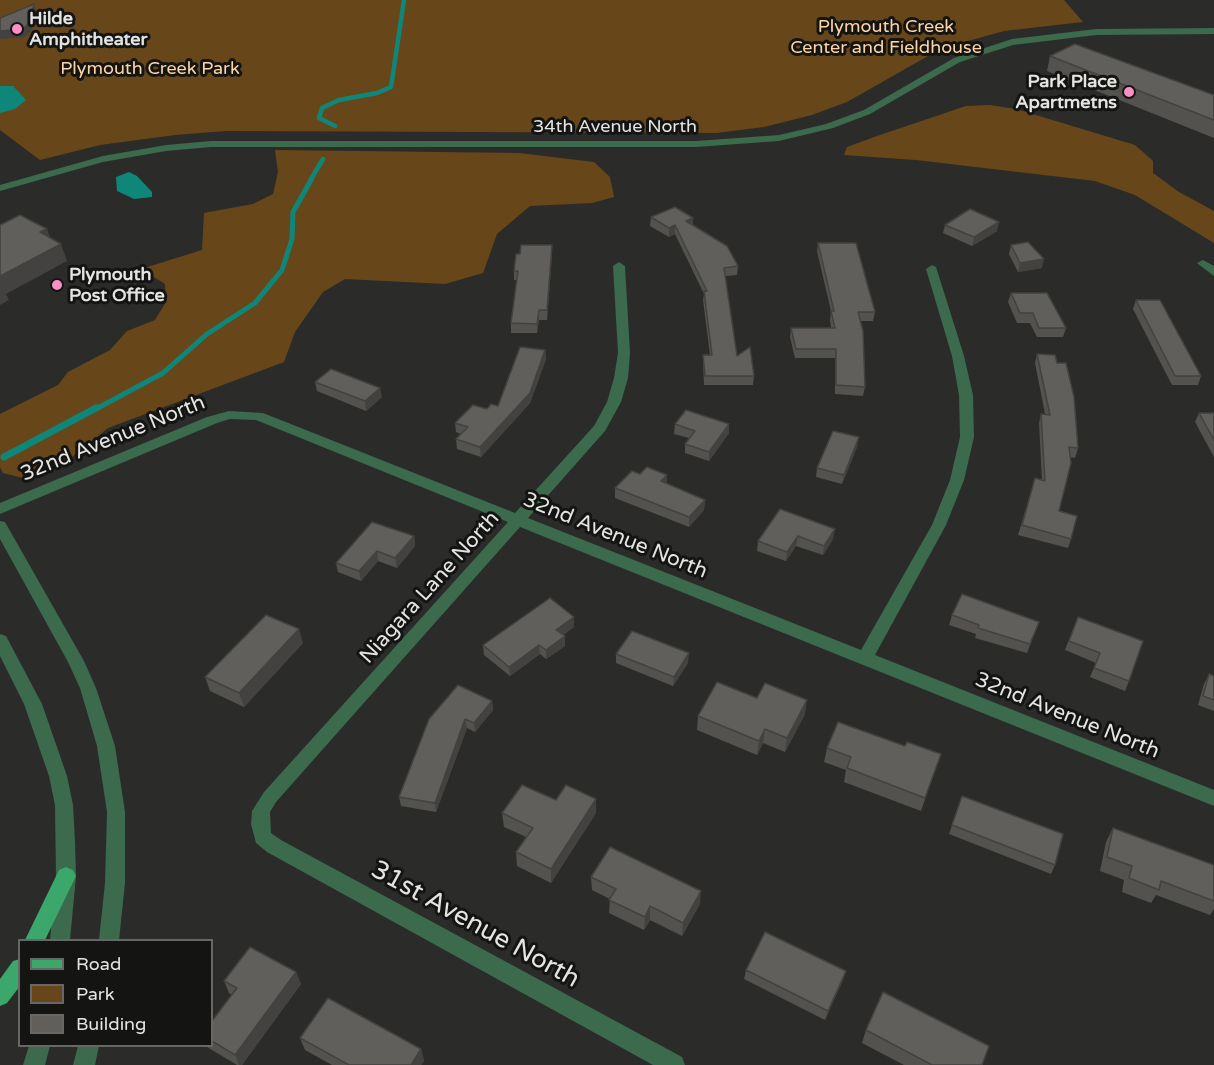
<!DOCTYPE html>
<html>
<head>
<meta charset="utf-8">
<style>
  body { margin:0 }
  #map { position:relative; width:1214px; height:1065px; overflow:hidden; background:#2b2c29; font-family:"Varela Round",sans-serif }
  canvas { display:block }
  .legend { position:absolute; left:18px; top:939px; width:195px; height:108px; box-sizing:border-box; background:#141413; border:2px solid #676866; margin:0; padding:8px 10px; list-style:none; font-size:18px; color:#e4e5e3 }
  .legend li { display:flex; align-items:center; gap:12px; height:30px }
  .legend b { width:30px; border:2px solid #676866 }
</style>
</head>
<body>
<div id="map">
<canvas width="1214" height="1065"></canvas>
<ul class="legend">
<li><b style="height:8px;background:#3ba76b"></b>Road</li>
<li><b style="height:16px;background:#67471a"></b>Park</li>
<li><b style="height:16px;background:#605f5c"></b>Building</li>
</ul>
</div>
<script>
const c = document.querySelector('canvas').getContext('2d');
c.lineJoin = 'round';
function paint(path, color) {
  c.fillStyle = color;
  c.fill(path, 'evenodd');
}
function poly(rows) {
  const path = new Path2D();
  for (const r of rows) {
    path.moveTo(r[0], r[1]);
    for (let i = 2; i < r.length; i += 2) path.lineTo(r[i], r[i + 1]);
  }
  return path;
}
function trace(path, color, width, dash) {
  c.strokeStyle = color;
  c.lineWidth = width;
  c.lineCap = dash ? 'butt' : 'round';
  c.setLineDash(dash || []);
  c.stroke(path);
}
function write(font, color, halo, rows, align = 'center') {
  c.font = font + ' "Varela Round",sans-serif';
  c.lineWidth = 6;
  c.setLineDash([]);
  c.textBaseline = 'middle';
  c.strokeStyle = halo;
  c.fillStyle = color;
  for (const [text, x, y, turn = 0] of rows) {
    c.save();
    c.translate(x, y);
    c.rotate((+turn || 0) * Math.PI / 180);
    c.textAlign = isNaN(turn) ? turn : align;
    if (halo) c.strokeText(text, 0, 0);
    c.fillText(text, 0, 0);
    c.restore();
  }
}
paint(poly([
  [0,0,1064,0,1083,22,1004,31,950,46,928,56,847,102,812,115,764,127,716,133,226,131,175,135,100,145,40,160,0,130],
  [990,105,1016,109,1135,145,1153,161,1153,173,1179,192,1214,211,1214,243,1135,195,1095,181,916,160,844,155,847,147,880,135,966,106],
  [275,150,519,153,594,162,610,177,614,197,592,203,530,206,497,234,483,273,445,284,345,279,323,292,295,332,284,362,108,428,62,465,27,479,3,473,0,467,0,414,58,385,68,372,110,350,127,331,155,320,166,302,165,284,141,269,202,250,204,213,253,204,273,194,278,172]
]), '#67471a');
paint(poly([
  [0,86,13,86,26,100,15,109,0,113],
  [129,172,137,176,152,192,152,197,134,199,117,191,116,177]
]), '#0e877a');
trace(poly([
  [335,126,319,118,322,108,339,100,377,93,391,87,404,0],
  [310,181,323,159]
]), '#0e877a', 4.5);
trace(poly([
  [94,410,163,373,207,334,255,303,282,270,292,239,293,212,311,180]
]), '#0e877a', 5);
trace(poly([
  [4,457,96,408]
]), '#0e877a', 7);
paint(poly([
  [1214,28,1214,34,1096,35,1013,45,960,62,870,114,833,128,779,141,696,147,211,147,166,151,103,162,0,191,0,185,103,156,166,145,211,141,696,141,779,135,826,124,864,110,954,58,1012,39,1096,29,1214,28],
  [1203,260,1214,266,1214,276,1197,263,1203,260],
  [619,262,625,266,630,353,628,378,621,402,605,431,528,518,861,650,932,525,950,480,960,437,959,395,952,356,926,269,932,265,936,267,964,356,973,395,974,437,964,480,946,525,875,655,1214,790,1214,806,520,527,276,802,270,812,271,833,281,840,682,1057,685,1065,653,1065,267,852,256,843,251,824,252,811,264,792,508,522,256,420,230,419,217,423,0,514,0,503,207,417,229,411,263,413,515,513,594,426,607,402,614,378,618,353,613,266,619,262],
  [0,521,5,522,84,661,96,688,115,746,125,812,125,883,119,940,99,940,105,883,107,812,97,746,80,688,68,662,0,539,0,521],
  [0,634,6,636,42,704,67,776,73,805,75,842,76,876,70,940,50,940,56,876,55,805,49,776,24,704,0,656,0,634],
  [29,1046,50,1046,45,1065,23,1065,29,1046],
  [78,1046,99,1046,95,1065,73,1065,78,1046]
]), '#3b6a4c');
paint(poly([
  [66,867,73,870,76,876,45,940,25,940,59,870,66,867],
  [20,959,20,986,7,1003,0,1006,0,979,13,961,20,959]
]), '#3ba76b');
paint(poly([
  [1050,56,1214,95,1214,138,1047,71],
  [651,217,693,218,693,225,738,266,737,275,725,276,737,356,754,376,753,385,704,385,703,364,703,355,710,355,703,300,704,294,675,234,669,237,650,226],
  [945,225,997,231,972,246,943,233],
  [818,243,875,312,873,321,861,321,865,387,863,396,835,394,835,358,795,358,790,337,791,328,831,328,830,320,831,311,817,251],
  [1011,245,1042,268,1018,272,1009,254],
  [552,254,547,320,539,320,537,333,511,333,511,323,517,280,514,280,514,271],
  [1011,293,1066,328,1063,337,1037,337,1030,323,1017,323,1008,302],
  [1136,300,1201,376,1198,385,1172,385,1133,309],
  [545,350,546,359,530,403,481,457,457,449,456,439,461,434,456,432,455,423,487,409,498,406],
  [1037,354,1078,448,1075,458,1070,457,1059,511,1071,539,1068,548,1018,535,1035,478,1042,480,1039,423,1041,414,1045,414,1035,363],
  [315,382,382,397,366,411,317,391],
  [1199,413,1214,413,1214,457,1195,422],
  [675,424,729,424,729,433,709,461,685,453,685,444,689,438,674,434],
  [857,447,842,484,816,477,817,468],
  [640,474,667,475,667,484,705,500,704,510,689,527,615,498,615,488],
  [780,509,833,539,823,555,796,546,786,561,757,551,758,541],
  [414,536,415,546,397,568,378,561,361,581,338,572,336,563],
  [952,615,1039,622,1027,653,975,638,976,634,949,625],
  [1078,617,1129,681,1125,691,1090,677,1096,663,1065,650],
  [574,627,563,635,565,636,565,646,546,659,540,654,510,676,484,655,483,645],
  [303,643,244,707,210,691,205,677],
  [616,654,688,663,673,686,616,663],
  [1209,674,1214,676,1214,711,1198,705,1204,684],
  [757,698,805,714,785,752,763,743,757,755,697,730,698,716],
  [492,701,493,710,475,732,467,728,436,812,401,806,399,797,429,719],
  [905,746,936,768,921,811,844,782,846,770,824,762,827,748],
  [962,796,1055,865,1051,874,949,834],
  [596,799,596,813,551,883,517,866,516,852,526,837,504,827,502,813,556,800],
  [1113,828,1214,865,1214,909,1210,915,1156,895,1151,903,1122,892,1124,880,1100,871,1106,842],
  [591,877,700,904,682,936,650,920,644,930,609,913,610,899,592,890],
  [746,970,846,971,843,980,825,1020,744,979],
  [296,972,301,984,242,1065,237,1065,207,1047,206,1046,212,1046,212,1021,232,995,229,993,224,981],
  [866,1030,982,1065,904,1065,862,1043],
  [300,1038,421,1049,424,1061,421,1065,332,1065,305,1050]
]), '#53524f');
paint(poly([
  [34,4,36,12,32,30,25,37,0,39,0,31],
  [693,218,693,227,686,221],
  [999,222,997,231,972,246,974,237],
  [675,225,675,234,669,237,669,228],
  [47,229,53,246,40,232],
  [61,244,67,261,6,294,9,300,0,305,0,276],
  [552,245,552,254,547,320,547,310],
  [1044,259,1042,268,1018,272,1020,263],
  [539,310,539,320,537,333,537,324],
  [545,350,546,359,530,403,481,457,480,447],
  [380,388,382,397,366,411,365,401],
  [729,424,729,433,709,461,709,452],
  [859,437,857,447,842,484,844,475],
  [667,475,667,485,661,481],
  [705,500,704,510,689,527,689,517],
  [835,529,833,539,823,555,824,546],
  [414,536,415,546,397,568,395,558],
  [798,536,796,546,786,561,787,552],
  [377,551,378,561,361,581,359,571],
  [574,617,574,627,556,640,556,630],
  [299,629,303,643,244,707,239,693],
  [565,636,565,646,546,659,546,650],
  [539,645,540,654,510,676,509,667],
  [689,653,688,663,673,686,674,677],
  [807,700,805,714,785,752,787,738],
  [492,701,493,710,475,732,474,723],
  [465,719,467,728,436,812,435,803],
  [765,729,763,743,757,755,759,741],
  [596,799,596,813,551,883,551,869],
  [701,891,700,904,682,936,683,923],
  [650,906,650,920,644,930,645,917],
  [846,971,843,980,825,1020,828,1011],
  [296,972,301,984,242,1065,239,1065,235,1055],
  [421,1049,424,1061,421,1065,411,1065]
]), '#434240');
const building = poly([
  [34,4,29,23,23,29,0,31,0,18,34,4],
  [1075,44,1214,95,1214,120,1050,56,1075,44],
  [675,207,693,218,686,221,727,246,738,266,724,268,737,356,750,347,754,376,705,376,703,355,712,355,704,291,707,291,675,225,669,228,651,217,675,207],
  [970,209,999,222,974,237,945,225,970,209],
  [20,215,47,229,40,232,61,244,0,276,0,225,20,215],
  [1028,242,1044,259,1020,263,1011,245,1028,242],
  [818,243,856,243,875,312,858,312,863,331,865,387,836,385,836,349,796,349,791,328,835,328,831,311,834,311,818,243],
  [521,245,552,245,547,310,539,310,537,324,511,323,518,271,514,271,516,254,520,254,521,245],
  [1011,293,1047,293,1066,328,1039,328,1033,313,1020,313,1011,293],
  [1136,300,1160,300,1201,376,1175,376,1136,300],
  [520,347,545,350,530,393,480,447,456,439,468,427,455,423,473,405,487,409,491,404,498,406,520,347],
  [1037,354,1055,355,1057,363,1066,363,1074,397,1078,448,1069,447,1071,463,1059,511,1077,516,1071,539,1022,525,1035,478,1045,481,1041,414,1050,415,1037,354],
  [331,369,380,388,365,401,315,382,331,369],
  [686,410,729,424,709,452,685,444,695,431,675,424,686,410],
  [1199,413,1214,413,1214,440,1199,413],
  [833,431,859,437,844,475,817,468,833,431],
  [647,467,667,475,661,481,705,500,689,517,615,488,632,471,640,474,647,467],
  [780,509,835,529,824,546,798,536,787,552,758,541,780,509],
  [372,522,414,536,395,558,377,551,359,571,336,563,372,522],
  [962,594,1039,622,1030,644,978,628,979,625,952,615,962,594],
  [550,598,574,617,556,630,565,636,546,650,539,645,509,667,483,645,550,598],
  [266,615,299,629,239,693,205,677,266,615],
  [1078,617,1143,641,1129,681,1094,668,1100,653,1069,641,1078,617],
  [632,631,689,653,674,677,616,654,632,631],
  [1209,674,1214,676,1214,700,1203,696,1209,674],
  [717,682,757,698,765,683,807,700,787,738,765,729,759,741,698,716,717,682],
  [458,685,492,701,474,723,465,719,435,803,399,797,429,719,458,685],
  [838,722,905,746,907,742,941,754,925,798,847,768,851,757,827,748,838,722],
  [522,785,556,800,566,785,596,799,551,869,516,852,533,828,502,813,522,785],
  [962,796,1063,834,1055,865,952,825,962,796],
  [1113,828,1214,865,1214,901,1161,881,1159,890,1129,878,1132,866,1107,857,1113,828],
  [610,847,701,891,683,923,650,906,645,917,609,900,616,889,591,877,610,847],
  [765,932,846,971,828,1011,746,970,765,932],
  [250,947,296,972,235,1055,212,1041,212,1021,237,988,224,981,250,947],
  [883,992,989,1046,982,1065,932,1065,866,1030,883,992],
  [328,998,421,1049,411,1065,349,1065,300,1038,328,998]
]);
paint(building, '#605f5c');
trace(building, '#434240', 1.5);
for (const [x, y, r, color] of [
  [17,29,6,"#fa8fc6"],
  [1129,92,6,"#fa8fc6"],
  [57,285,6,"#fa8fc6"]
]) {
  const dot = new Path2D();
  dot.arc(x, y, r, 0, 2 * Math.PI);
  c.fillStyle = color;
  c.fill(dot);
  trace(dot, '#141413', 2);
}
write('bold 18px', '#e4e5e3', '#141413', [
  ["Hilde",29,19],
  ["Amphitheater",29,40],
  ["Park Place",1117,82,"right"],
  ["Apartmetns",1117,103,"right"],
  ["Plymouth",69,275],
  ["Post Office",69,296]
], 'left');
write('18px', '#fdd5a5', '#141413', [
  ["Plymouth Creek",886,27],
  ["Center and Fieldhouse",886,48],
  ["Plymouth Creek Park",150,69]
]);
write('18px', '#e4e5e3', '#141413', [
  ["34th Avenue North",615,127]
]);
write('21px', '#e4e5e3', '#141413', [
  ["32nd Avenue North",113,439,-22],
  ["32nd Avenue North",615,536,22],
  ["Niagara Lane North",430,588,-48],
  ["32nd Avenue North",1067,716,22]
]);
write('26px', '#e4e5e3', '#141413', [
  ["31st Avenue North",475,925,29]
]);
</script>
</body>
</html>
